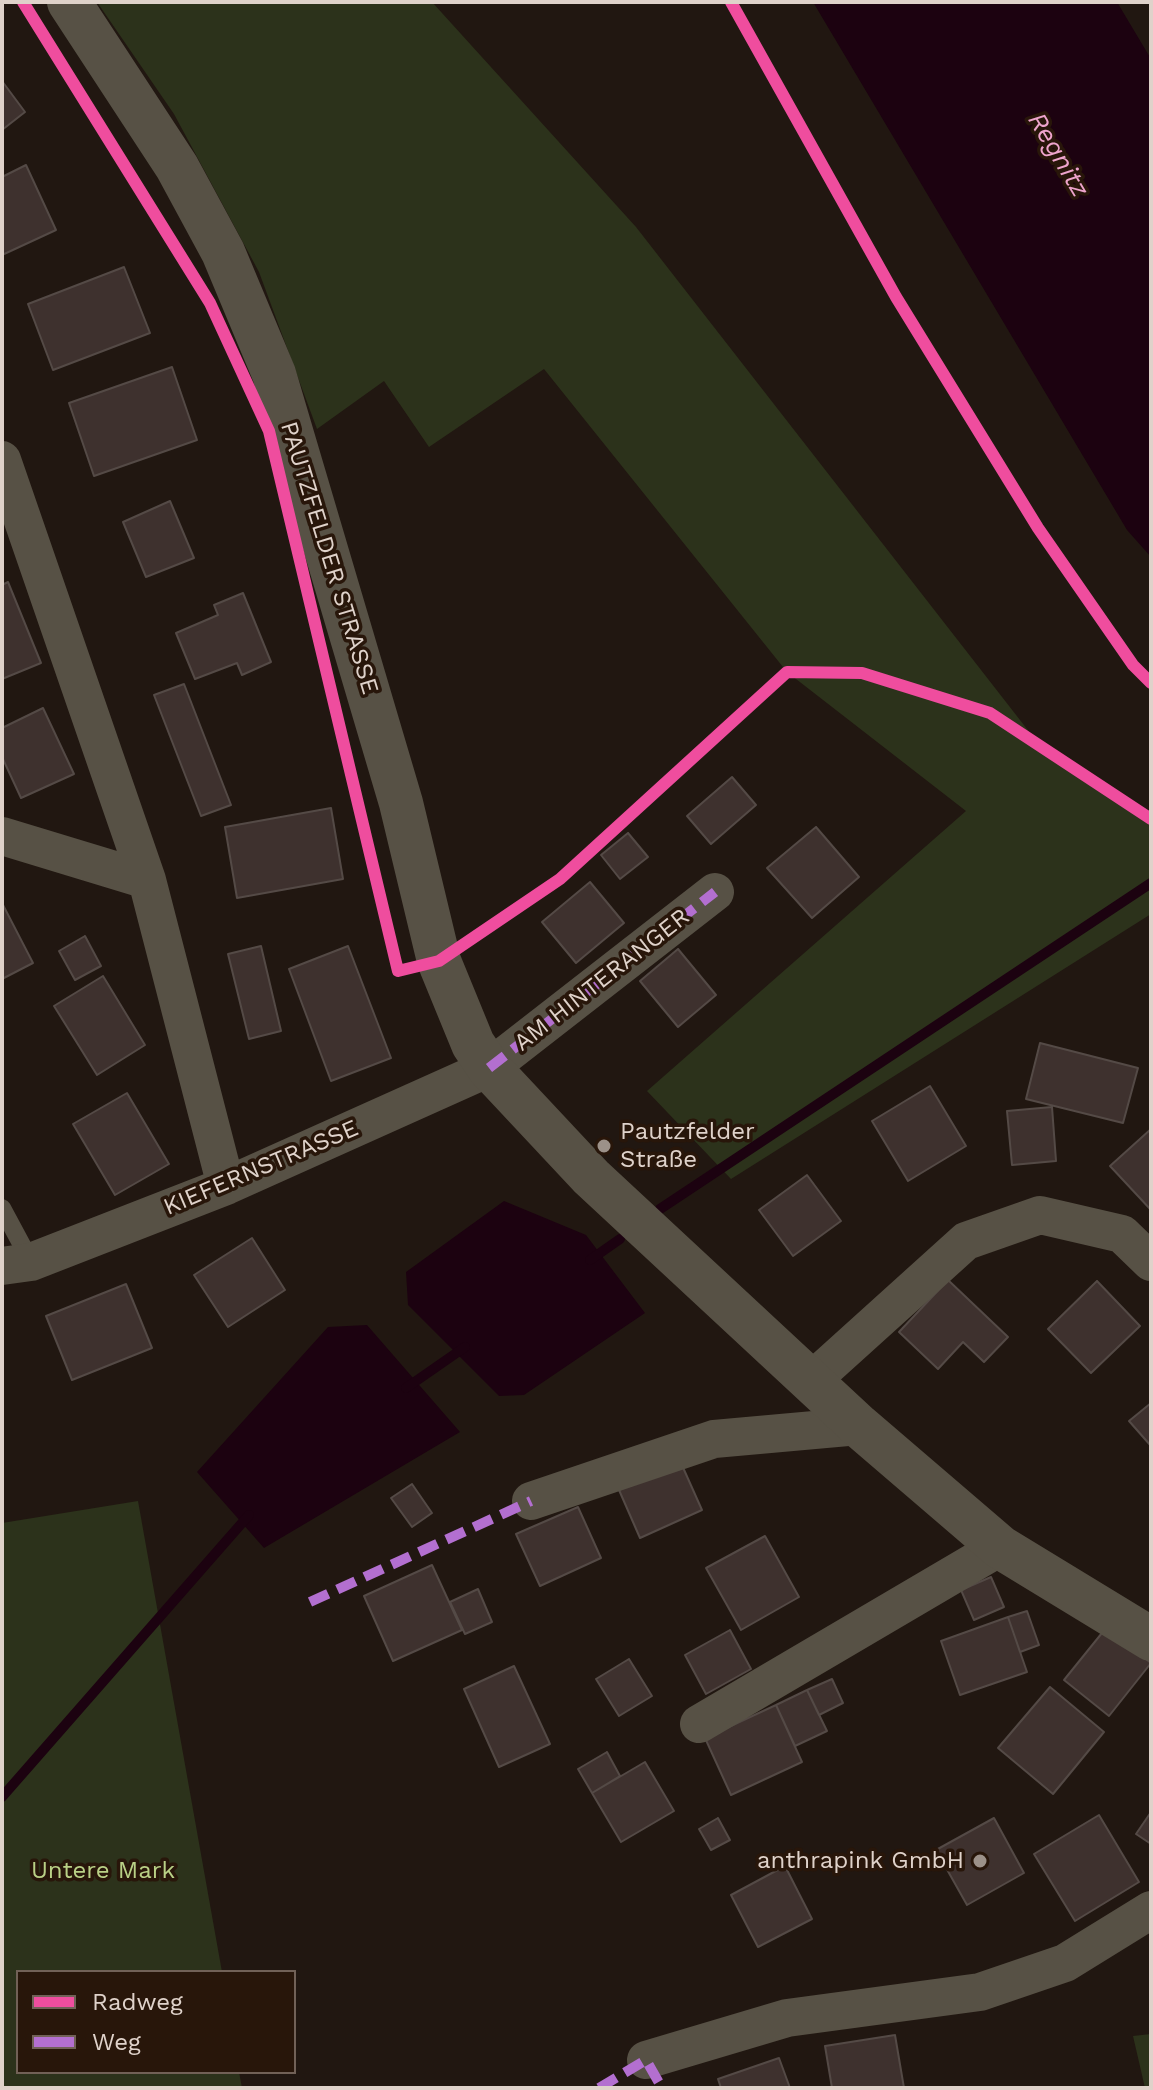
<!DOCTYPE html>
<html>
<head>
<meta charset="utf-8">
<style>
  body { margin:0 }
  #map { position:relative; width:1153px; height:2090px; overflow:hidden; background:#211711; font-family:"Work Sans",sans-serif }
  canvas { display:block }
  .frame { position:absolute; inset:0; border:4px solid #dfd2ca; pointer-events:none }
  .legend { position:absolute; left:16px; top:1970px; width:280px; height:104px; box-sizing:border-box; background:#28160a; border:2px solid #716157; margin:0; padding:10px 14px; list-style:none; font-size:24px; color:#dfd2ca }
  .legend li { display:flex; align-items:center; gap:16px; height:40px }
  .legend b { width:40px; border:2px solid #716157 }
</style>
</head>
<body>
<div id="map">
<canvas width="1153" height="2090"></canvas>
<div class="frame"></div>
<ul class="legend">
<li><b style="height:10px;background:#ef4d9e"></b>Radweg</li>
<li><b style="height:10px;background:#b36fd0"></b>Weg</li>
</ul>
</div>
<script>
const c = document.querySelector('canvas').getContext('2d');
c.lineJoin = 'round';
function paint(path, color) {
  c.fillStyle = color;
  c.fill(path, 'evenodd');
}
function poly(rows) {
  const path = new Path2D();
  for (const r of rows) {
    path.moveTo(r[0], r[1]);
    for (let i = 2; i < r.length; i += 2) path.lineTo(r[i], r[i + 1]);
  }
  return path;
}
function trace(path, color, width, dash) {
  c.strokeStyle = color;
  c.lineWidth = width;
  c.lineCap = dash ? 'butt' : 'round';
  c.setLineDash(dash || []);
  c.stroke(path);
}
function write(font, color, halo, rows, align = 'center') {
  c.font = font + ' "Work Sans",sans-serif';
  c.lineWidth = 7;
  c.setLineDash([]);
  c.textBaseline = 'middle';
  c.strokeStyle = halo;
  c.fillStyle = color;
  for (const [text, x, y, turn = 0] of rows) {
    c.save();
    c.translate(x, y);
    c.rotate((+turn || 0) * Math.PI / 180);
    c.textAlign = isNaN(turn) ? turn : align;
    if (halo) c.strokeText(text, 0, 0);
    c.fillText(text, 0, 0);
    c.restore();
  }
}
paint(poly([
  [97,2,432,2,636,227,1041,747,1151,819,1151,914,731,1179,647,1091,966,811,787,672,544,369,429,447,384,381,317,429,259,272,174,114],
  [138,1501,222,1972,18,1972,18,2072,239,2072,242,2088,2,2088,2,1523],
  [1151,2034,1151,2088,1145,2088,1133,2036]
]), '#2c321b');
paint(poly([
  [813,2,1117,2,1151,59,1151,557,1127,530],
  [504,1201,586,1235,645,1313,524,1395,499,1396,408,1305,406,1272],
  [367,1325,460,1432,264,1548,197,1472,328,1327]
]), '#1c0210');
trace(poly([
  [660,1209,1151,883],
  [590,1260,620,1239],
  [406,1388,465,1347],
  [2,1797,249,1515]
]), '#1c0210', 10);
const building = poly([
  [2,81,25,112,2,130,2,81],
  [26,165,56,230,2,255,2,177,26,165],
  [124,267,150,333,53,370,28,304,124,267],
  [172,367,197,440,94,476,69,403,172,367],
  [170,501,194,558,146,577,123,522,170,501],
  [8,582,41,663,2,679,2,585,8,582],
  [243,593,271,662,242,675,237,663,195,679,176,633,218,615,214,605,243,593],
  [184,684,231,805,201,816,154,695,184,684],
  [43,708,74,774,21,798,2,757,2,728,43,708],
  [732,777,756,805,711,844,687,816,732,777],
  [331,808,343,879,237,898,225,827,331,808],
  [816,827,859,877,812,918,767,868,816,827],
  [628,833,648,857,620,879,601,855,628,833],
  [590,882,624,923,576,963,542,922,590,882],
  [2,903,33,963,2,979,2,903],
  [85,936,101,966,75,980,59,951,85,936],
  [261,946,281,1031,249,1039,228,954,261,946],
  [348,946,391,1058,331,1081,289,969,348,946],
  [678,949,716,995,678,1027,640,981,678,949],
  [103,976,145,1045,97,1075,54,1006,103,976],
  [1040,1043,1138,1068,1123,1123,1026,1099,1040,1043],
  [930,1086,966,1146,908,1181,872,1121,930,1086],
  [127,1093,169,1164,115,1195,73,1124,127,1093],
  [1052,1107,1056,1161,1012,1165,1007,1111,1052,1107],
  [1151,1129,1151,1210,1110,1166,1151,1129],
  [807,1175,841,1221,793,1256,759,1210,807,1175],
  [252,1238,285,1290,228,1327,194,1275,252,1238],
  [948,1280,1008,1337,984,1362,963,1342,938,1369,899,1332,948,1280],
  [1097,1281,1140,1326,1091,1373,1048,1329,1097,1281],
  [126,1284,152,1348,72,1380,46,1316,126,1284],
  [1151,1403,1151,1446,1129,1421,1151,1403],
  [681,1463,702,1510,640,1538,619,1490,681,1463],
  [412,1484,432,1513,412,1527,391,1498,412,1484],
  [578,1507,601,1558,540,1586,516,1534,578,1507],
  [765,1536,799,1597,741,1630,706,1568,765,1536],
  [432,1565,462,1630,393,1661,364,1596,432,1565],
  [991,1577,1004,1607,974,1620,961,1590,991,1577],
  [478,1589,492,1622,465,1634,450,1602,478,1589],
  [1027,1611,1039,1645,1020,1652,1008,1617,1027,1611],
  [1008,1617,1027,1672,960,1695,941,1641,1008,1617],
  [1106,1628,1151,1663,1109,1716,1064,1680,1106,1628],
  [730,1630,751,1669,706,1694,685,1655,730,1630],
  [629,1659,652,1696,619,1716,596,1679,629,1659],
  [514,1666,550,1744,499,1767,464,1689,514,1666],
  [832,1679,843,1703,819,1715,807,1690,832,1679],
  [1050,1687,1104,1732,1053,1794,998,1748,1050,1687],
  [807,1690,827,1731,795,1746,776,1705,807,1690],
  [776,1705,802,1762,731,1795,705,1738,776,1705],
  [607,1752,620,1776,592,1793,578,1769,607,1752],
  [645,1762,674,1811,621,1842,592,1793,645,1762],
  [1151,1812,1151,1844,1136,1834,1151,1812],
  [1099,1815,1139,1882,1075,1921,1034,1854,1099,1815],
  [718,1818,730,1840,711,1850,699,1829,718,1818],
  [994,1818,1024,1873,967,1905,936,1850,994,1818],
  [785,1866,812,1919,758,1947,731,1895,785,1866],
  [895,2035,904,2088,832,2088,825,2046,895,2035],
  [779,2058,790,2088,721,2088,718,2079,779,2058]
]);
paint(building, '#3e312e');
trace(building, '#544a46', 2);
trace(poly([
  [2,1208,31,1262]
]), '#575145', 18);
trace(poly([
  [2,460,147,880,226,1186],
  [2,836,147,880],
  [2,1266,31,1262,226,1186,489,1068,715,892],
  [811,1381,966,1241,1040,1215,1122,1234,1151,1262],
  [531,1501,714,1439,859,1426],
  [699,1724,1000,1547],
  [646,2060,787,2018,980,1992,1065,1963,1151,1910]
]), '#575145', 38);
trace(poly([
  [69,2,177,167,223,252,274,374,401,803,439,961,473,1044,489,1068,591,1177,859,1426,1000,1547,1151,1639]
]), '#575145', 44);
trace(poly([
  [489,1068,715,892],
  [310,1602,531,1501],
  [599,2088,646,2060,662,2088]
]), '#b36fd0', 10, [20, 10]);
trace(poly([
  [23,2,210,303,269,431,398,971,439,961,560,879,787,672,862,673,990,713,1151,819],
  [731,2,896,297,1038,528,1133,665,1151,683]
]), '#ef4d9e', 12);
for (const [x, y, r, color] of [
  [604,1146,8,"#9c9189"],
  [980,1861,8,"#9c9189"]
]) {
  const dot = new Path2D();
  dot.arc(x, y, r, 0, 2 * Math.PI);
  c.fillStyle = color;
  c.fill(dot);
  trace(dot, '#28160a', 3);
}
write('24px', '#dfd2ca', '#28160a', [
  ["PAUTZFELDER STRASSE",329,558,73],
  ["AM HINTERANGER",602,980,-38],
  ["KIEFERNSTRASSE",261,1168,-23]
]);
write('24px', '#dfd2ca', '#28160a', [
  ["Pautzfelder",620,1132],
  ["Straße",620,1160],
  ["anthrapink GmbH",964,1861,"right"]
], 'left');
write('24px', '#b9d086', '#28160a', [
  ["Untere Mark",103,1871]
]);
write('italic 26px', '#eea4cc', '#28160a', [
  ["Regnitz",1058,155,59]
]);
</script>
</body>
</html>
